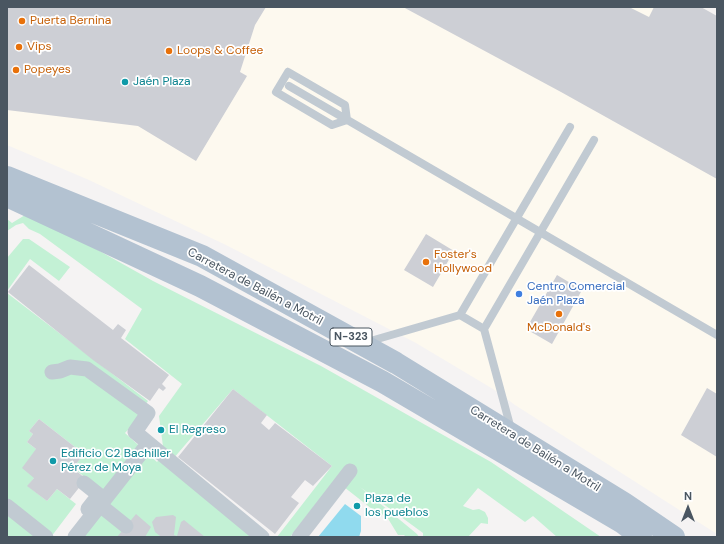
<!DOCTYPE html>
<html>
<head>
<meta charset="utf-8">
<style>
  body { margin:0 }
  #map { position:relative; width:724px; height:544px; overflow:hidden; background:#f5f3f3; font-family:"DM Sans",sans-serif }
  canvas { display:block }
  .frame { position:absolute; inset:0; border:8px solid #4a5661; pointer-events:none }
  .north { position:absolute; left:668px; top:488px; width:40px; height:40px; -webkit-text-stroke:3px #fff; paint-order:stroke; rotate:0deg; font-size:11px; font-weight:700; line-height:16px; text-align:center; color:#4a5661 }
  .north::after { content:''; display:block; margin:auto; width:14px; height:18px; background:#4a5661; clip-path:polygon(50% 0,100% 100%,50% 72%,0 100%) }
</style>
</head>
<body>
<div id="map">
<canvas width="724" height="544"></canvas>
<div class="frame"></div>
<div class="north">N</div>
</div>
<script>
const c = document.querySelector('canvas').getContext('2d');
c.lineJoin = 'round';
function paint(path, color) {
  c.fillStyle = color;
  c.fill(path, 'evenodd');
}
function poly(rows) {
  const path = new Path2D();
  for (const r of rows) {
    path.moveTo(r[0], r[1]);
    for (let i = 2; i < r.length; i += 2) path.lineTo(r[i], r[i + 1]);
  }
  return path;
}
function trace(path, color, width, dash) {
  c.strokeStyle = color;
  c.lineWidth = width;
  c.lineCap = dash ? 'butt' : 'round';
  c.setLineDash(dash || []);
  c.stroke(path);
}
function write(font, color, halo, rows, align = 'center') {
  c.font = font + ' "DM Sans",sans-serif';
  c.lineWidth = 3.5;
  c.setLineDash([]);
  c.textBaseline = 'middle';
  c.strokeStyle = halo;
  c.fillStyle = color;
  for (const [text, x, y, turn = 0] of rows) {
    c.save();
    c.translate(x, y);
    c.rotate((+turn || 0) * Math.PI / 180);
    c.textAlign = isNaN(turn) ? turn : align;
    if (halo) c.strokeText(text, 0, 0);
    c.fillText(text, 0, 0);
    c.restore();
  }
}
paint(poly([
  [7,7,701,7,717,16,717,534,515,405,493,389,416,343,226,245,89,180,7,145]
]), '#fdf9ef');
paint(poly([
  [30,212,153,281,321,366,491,462,601,537,557,537,533,516,525,522,478,488,463,506,473,510,479,509,485,512,488,518,488,524,481,523,468,537,423,537,423,533,360,487,417,534,419,537,406,537,404,535,398,535,384,512,381,517,375,514,372,509,344,487,340,473,290,537,277,537,332,466,233,389,167,466,254,537,80,537,107,502,86,478,73,468,84,454,39,419,29,431,33,434,27,442,36,449,34,478,28,486,47,501,57,489,76,504,51,537,7,537,7,293,148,401,145,405,141,416,125,433,157,462,164,454,159,416,182,384,125,339,142,309,40,234,29,229,23,223,16,225,7,231,7,219,12,223],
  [23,239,29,239,70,267,59,281,30,259,7,291,7,258]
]), '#c3f1d5');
paint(poly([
  [345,504,361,516,361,531,359,537,318,537]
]), '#90daee');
paint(poly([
  [7,7,266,7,255,25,240,72,247,76,196,161,138,126,7,110],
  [403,7,629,7,649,17,654,7,701,7,717,16,717,179,561,92],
  [426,234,454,251,433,287,404,270],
  [29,265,113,330,118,324,126,330,121,338,169,375,162,384,166,388,163,391,159,388,150,401,93,360,8,292],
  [557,275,582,290,552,344,526,329],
  [707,388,717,394,717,457,681,435],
  [233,389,267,415,261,423,269,430,275,423,332,466,313,486,305,480,291,497,299,503,275,534,178,457],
  [39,419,84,454,73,468,86,479,70,499,57,489,47,501,27,486,34,478,22,468,36,449,27,442,33,434,29,431],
  [136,514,151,527,145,537,117,537],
  [173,515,176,517,174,535,177,536,181,522,184,520,205,537,159,537,160,536,155,532,152,522,156,517]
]), '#cdcfd5');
trace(poly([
  [288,72,345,105,347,120,332,125,276,92,288,72],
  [289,86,717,335],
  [460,315,484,329],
  [367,342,460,315,570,127],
  [511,429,484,329,594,140]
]), '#c1cad2', 8);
trace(poly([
  [52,372,60,371,70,367,87,369,148,413,135,432,262,537],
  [84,483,99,495,88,509],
  [7,506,46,537],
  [101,506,126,526],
  [75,537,148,444],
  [299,537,350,471]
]), '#c1cad2', 15);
trace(poly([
  [7,177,202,256,396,363,624,503,674,537],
  [7,196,200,286,383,382,623,523,641,537]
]), '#b3c2d1', 22);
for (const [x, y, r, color] of [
  [22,21,4,"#e8710a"],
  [19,47,4,"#e8710a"],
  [169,51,4,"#e8710a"],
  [16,70,4,"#e8710a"],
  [125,82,4,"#0f9aa8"],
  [426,262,4,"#e8710a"],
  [519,294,4,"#3f7fe0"],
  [559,314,4,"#e8710a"],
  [161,430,4,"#0f9aa8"],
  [53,461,4,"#0f9aa8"],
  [357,506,4,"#0f9aa8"]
]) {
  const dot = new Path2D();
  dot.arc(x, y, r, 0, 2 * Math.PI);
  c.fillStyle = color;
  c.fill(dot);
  trace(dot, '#fff', 1.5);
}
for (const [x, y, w] of [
  [351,337,42]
]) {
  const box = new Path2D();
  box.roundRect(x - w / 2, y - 9, w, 18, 3);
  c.fillStyle = '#fff';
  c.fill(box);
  trace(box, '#4a5661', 1);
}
write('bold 11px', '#4a5661', null, [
  ["N-323",351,337]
]);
write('12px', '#c56008', '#fff', [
  ["Puerta Bernina",30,21],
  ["Vips",27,47],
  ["Loops & Coffee",177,51],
  ["Popeyes",24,70],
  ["Foster's",434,255],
  ["Hollywood",434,269],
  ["McDonald's",559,328,"center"]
], 'left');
write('12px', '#0d838f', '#fff', [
  ["Jaén Plaza",133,82],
  ["El Regreso",169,430],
  ["Edificio C2 Bachiller",61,454],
  ["Pérez de Moya",61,468],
  ["Plaza de",365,499],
  ["los pueblos",365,513]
], 'left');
write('12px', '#4a5661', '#fff', [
  ["Carretera de Bailén a Motril",255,287,28],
  ["Carretera de Bailén a Motril",535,449,32]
]);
write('12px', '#366cbe', '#fff', [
  ["Centro Comercial",527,287],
  ["Jaén Plaza",527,301]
], 'left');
</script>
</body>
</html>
